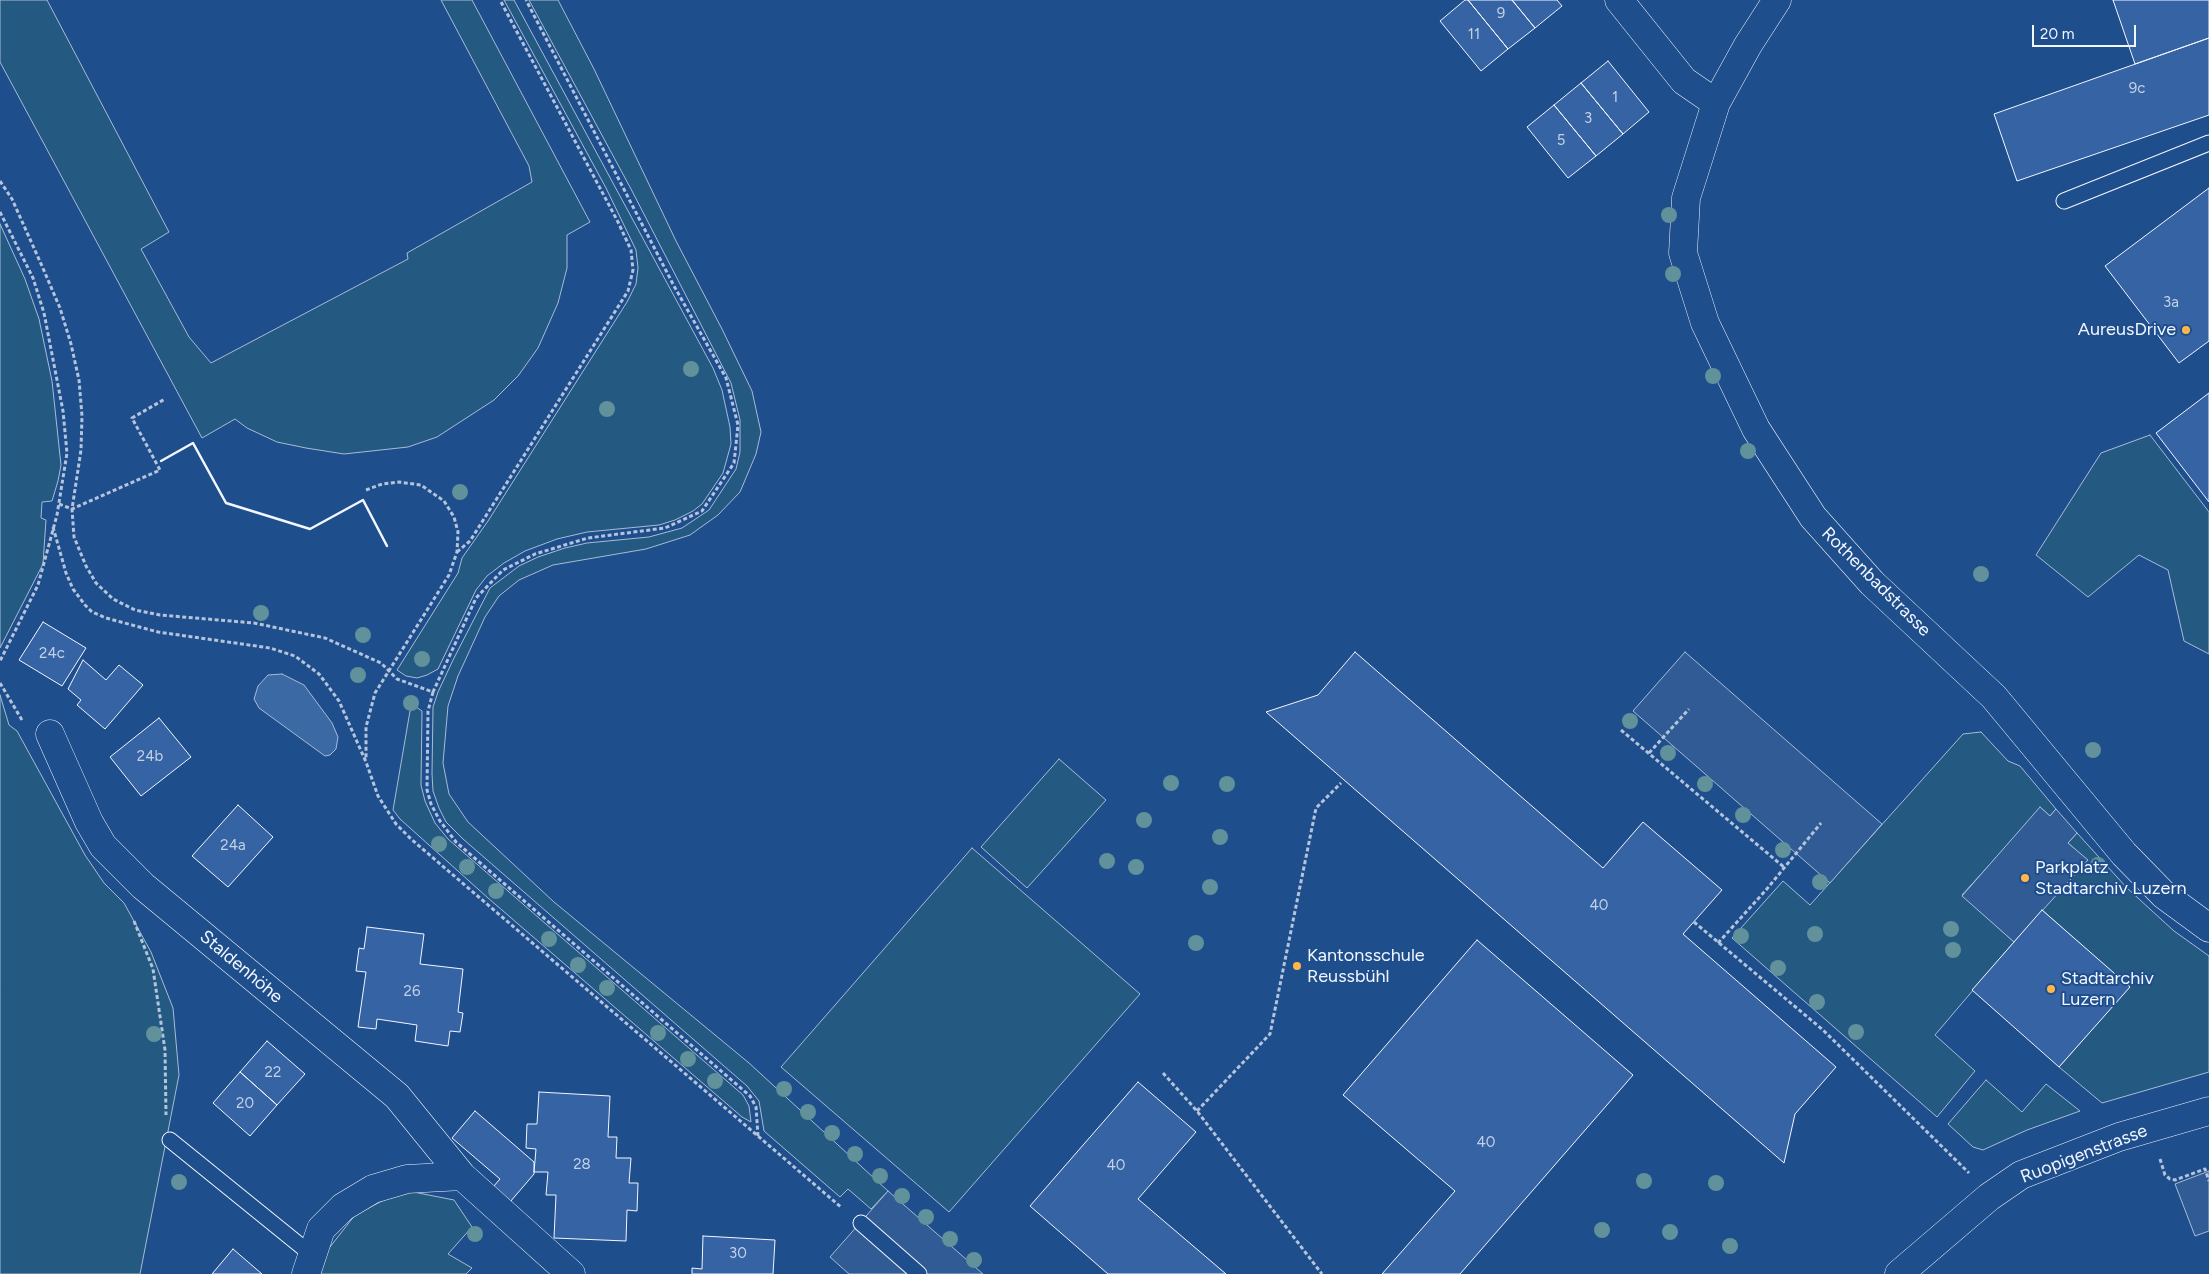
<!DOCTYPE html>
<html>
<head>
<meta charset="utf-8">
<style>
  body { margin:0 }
  #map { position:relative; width:2209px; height:1274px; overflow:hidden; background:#1f4e8c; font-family:Figtree,sans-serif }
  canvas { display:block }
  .scale { position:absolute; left:2032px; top:25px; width:104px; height:22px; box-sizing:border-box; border:2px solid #f2f6ff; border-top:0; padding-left:6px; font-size:15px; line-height:18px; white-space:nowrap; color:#f2f6ff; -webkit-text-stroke:4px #1f4e8c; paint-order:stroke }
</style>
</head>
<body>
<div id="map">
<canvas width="2209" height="1274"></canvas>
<div class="scale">20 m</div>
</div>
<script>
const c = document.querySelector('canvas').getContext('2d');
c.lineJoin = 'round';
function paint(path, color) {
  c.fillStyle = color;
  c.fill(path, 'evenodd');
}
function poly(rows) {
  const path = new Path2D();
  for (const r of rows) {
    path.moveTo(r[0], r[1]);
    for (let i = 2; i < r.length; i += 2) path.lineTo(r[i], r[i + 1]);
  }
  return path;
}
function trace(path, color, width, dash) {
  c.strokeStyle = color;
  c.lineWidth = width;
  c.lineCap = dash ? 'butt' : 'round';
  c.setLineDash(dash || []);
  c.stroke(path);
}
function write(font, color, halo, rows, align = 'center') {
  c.font = font + ' Figtree,sans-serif';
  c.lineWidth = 4;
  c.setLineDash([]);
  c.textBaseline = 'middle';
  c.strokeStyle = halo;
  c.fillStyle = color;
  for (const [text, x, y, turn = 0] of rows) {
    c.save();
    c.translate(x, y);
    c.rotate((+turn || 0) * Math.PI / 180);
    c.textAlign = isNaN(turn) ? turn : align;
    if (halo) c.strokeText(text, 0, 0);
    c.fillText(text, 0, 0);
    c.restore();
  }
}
const green = poly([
  [0,0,47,0,169,232,141,249,189,337,211,363,408,259,407,253,532,182,529,166,441,0,472,0,590,222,567,235,567,268,558,303,538,348,518,376,494,400,437,437,408,447,344,454,306,448,277,442,247,428,235,419,202,438,0,62,0,0],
  [504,0,514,0,713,368,722,390,730,427,731,444,723,473,702,504,693,511,675,520,659,525,587,532,557,539,525,551,504,563,487,576,476,590,438,669,427,675,417,678,406,676,397,670,458,573,462,558,488,521,627,302,636,284,638,268,636,250,606,188,504,0],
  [529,0,558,0,594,69,676,241,722,329,752,391,761,432,756,454,740,492,718,515,690,535,646,549,553,565,519,580,499,596,485,617,458,676,448,706,443,763,449,794,468,822,554,902,749,1063,888,1191,871,1209,848,1189,840,1197,764,1131,759,1101,747,1086,463,839,446,822,439,808,433,791,432,774,433,707,438,692,453,660,490,588,519,566,538,557,565,548,587,543,649,537,682,528,709,510,736,469,740,452,740,420,731,383,631,189,529,0],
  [0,224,25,279,39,319,52,381,61,465,58,481,52,501,42,502,41,518,46,520,43,564,0,648,0,224],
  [2150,435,2209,512,2209,654,2184,641,2168,570,2139,555,2088,597,2036,555,2101,453,2150,435],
  [0,695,9,725,17,731,85,855,104,883,124,903,151,952,173,1008,179,1075,140,1274,0,1274,0,695],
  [416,707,422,711,421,785,425,801,435,823,448,839,743,1095,749,1106,751,1122,742,1117,488,898,400,819,393,810,410,711,416,707],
  [1981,732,2008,761,2020,766,2056,809,2050,816,2041,808,1962,895,2014,942,1935,1035,1975,1071,1937,1117,1732,938,1783,881,1810,905,1963,734,1981,732],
  [1059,759,1106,800,1027,888,981,847,1059,759],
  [2077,833,2127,888,2174,931,2209,956,2209,1072,2102,1103,2059,1067,2129,987,2042,910,2087,860,2068,843,2077,833],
  [972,848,1140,994,949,1212,781,1067,972,848],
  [1986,1080,2022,1112,2046,1084,2080,1111,2027,1130,1983,1150,1973,1147,1948,1124,1986,1080],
  [403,1190,454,1200,472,1227,448,1254,472,1268,466,1274,318,1274,319,1261,355,1215,403,1190]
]);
paint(green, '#245a82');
trace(green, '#a8bbd7', 1);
const parking = poly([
  [1685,652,1882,824,1830,883,1633,711,1685,652],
  [2040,807,2050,816,2056,809,2077,833,2068,843,2088,860,2014,942,1962,896,2040,807],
  [2209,1171,2209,1231,2195,1236,2175,1184,2209,1171],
  [888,1191,983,1274,849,1274,830,1257,888,1191]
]);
paint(parking, '#305b95');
trace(parking, '#a8bbd7', 1);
const water = poly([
  [282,674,304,685,332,723,338,737,336,749,330,755,325,756,259,708,254,699,258,686,268,675,282,674]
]);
paint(water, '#3b69a3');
trace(water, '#a8bbd7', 1);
const building = poly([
  [1465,0,1468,0,1508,49,1481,71,1440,21,1465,0],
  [1468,0,1512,0,1535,28,1508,49,1468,0],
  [1512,0,1557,0,1562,6,1535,28,1512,0],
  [2113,0,2209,0,2209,38,2135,64,2113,0],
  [2209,38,2209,115,2017,181,1994,114,2209,38],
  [1608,61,1649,112,1623,134,1581,83,1608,61],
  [1581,83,1623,134,1596,156,1554,105,1581,83],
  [1554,105,1596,156,1568,178,1527,127,1554,105],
  [2209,188,2209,341,2179,363,2105,266,2209,188],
  [2209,393,2209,502,2156,433,2209,393],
  [43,622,86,648,62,686,19,660,43,622],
  [1355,652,1603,868,1643,822,1722,890,1683,934,1836,1067,1795,1114,1784,1163,1266,712,1318,695,1355,652],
  [83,660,106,680,119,665,143,685,105,729,77,705,81,700,68,689,83,660],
  [159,718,191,757,141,796,110,757,159,718],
  [238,805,273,837,228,887,192,856,238,805],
  [2042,910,2130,987,2059,1067,1972,990,2042,910],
  [367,927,424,934,420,964,463,969,458,1012,463,1013,460,1032,450,1031,448,1046,415,1041,417,1025,377,1019,376,1029,358,1027,366,972,356,971,359,948,364,949,367,927],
  [1477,940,1633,1075,1460,1274,1382,1274,1455,1191,1343,1095,1477,940],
  [267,1041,305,1074,277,1105,240,1072,267,1041],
  [240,1072,277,1105,250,1136,213,1103,240,1072],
  [1138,1082,1196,1132,1138,1199,1226,1274,1108,1274,1030,1206,1138,1082],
  [539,1092,610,1096,608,1137,617,1137,616,1158,631,1158,629,1183,638,1183,637,1211,627,1210,626,1241,554,1238,556,1195,546,1195,548,1172,534,1172,536,1149,526,1148,527,1124,537,1124,539,1092],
  [475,1111,534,1162,534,1174,510,1202,493,1187,500,1179,452,1138,475,1111],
  [703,1236,775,1240,773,1274,692,1274,692,1268,702,1269,703,1236],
  [233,1249,262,1274,212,1274,233,1249]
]);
paint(building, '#3563a3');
trace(building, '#f2f6ff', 1);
const lane = poly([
  [2064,201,2209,143],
  [170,1140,312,1255],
  [861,1223,919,1274]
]);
const street = poly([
  [1619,0,1684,81,1716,103],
  [1777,0,1748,45,1716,103,1686,198,1683,253,1705,323,1756,429,1813,517,1872,583,1994,697,2124,854,2164,895,2209,928],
  [50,734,89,822,103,846,143,886,397,1096,462,1176,571,1274],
  [306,1274,321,1229,343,1207,373,1189,407,1179,462,1176]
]);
const secondary = poly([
  [1899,1274,1989,1197,2021,1175,2119,1137,2209,1111]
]);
trace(lane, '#f2f6ff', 17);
trace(street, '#f2f6ff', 29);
trace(secondary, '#f2f6ff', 29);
trace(poly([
  [0,181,12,199,42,266,60,308,71,344,79,380,82,416,81,450,72,509,74,537,86,566,96,583,113,599,135,610,160,615,254,623,325,638,381,663,397,679,433,692,476,598,503,570,535,554,588,538,665,528,702,511,734,463,738,425,726,378,674,286,526,0],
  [0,212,33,278,44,313,63,411,67,453,57,515,38,585,0,661],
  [366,490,382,484,399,482,421,485,444,501,454,517,458,532,457,552,449,575,375,693,366,727,366,759],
  [59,504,72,509,160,470,132,418,165,399],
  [53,527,66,573,73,589,85,605,92,612,106,618,158,632,270,648,295,656,319,674,339,701,366,762,378,796,396,824,411,839,842,1208],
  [457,552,470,541,628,291,633,270,631,250,618,222,500,0],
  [0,683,22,720],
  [433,692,428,711,427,790,431,804,440,821,456,842,750,1096,756,1107,758,1136],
  [1621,730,1785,868],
  [1649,753,1689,709],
  [134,921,153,969,165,1050,166,1115],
  [1694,922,1823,1030,1969,1173],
  [1718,943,1766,890,1821,823],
  [1163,1073,1197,1111,1322,1274],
  [1197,1111,1270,1034,1316,808,1341,783],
  [2160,1159,2165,1175,2170,1179,2175,1180,2205,1169,2209,1181]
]), '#b3c4dc', 3, [4, 2.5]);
trace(lane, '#1f4e8c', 15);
trace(street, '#1f4e8c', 28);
trace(secondary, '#1f4e8c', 28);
trace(poly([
  [161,461,193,443,226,503,310,529,363,500,387,546]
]), '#f2f6ff', 2.5);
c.fillStyle = '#61919a';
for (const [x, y] of [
  [1669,215],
  [1673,274],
  [691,369],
  [1713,376],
  [607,409],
  [1748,451],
  [460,492],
  [1981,574],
  [261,613],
  [363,635],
  [422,659],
  [358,675],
  [411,703],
  [1630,721],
  [2093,750],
  [1668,753],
  [1171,783],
  [1227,784],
  [1705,784],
  [1743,815],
  [1144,820],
  [1220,837],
  [439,844],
  [1783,850],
  [1107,861],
  [2098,865],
  [467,867],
  [1136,867],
  [1820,882],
  [1210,887],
  [496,891],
  [1951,929],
  [1815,934],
  [1741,936],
  [549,939],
  [1196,943],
  [1953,950],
  [578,965],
  [1778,968],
  [607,988],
  [1817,1002],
  [1856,1032],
  [658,1033],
  [154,1034],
  [688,1059],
  [715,1081],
  [784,1089],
  [808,1112],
  [832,1133],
  [855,1154],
  [880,1176],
  [1644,1181],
  [179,1182],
  [1716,1183],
  [902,1196],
  [926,1217],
  [1602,1230],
  [1670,1232],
  [475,1234],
  [950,1239],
  [1730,1246],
  [974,1260]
]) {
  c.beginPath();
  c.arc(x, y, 8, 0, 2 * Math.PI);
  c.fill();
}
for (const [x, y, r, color] of [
  [2186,330,5,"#ffb74d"],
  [2025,878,5,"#ffb74d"],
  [1297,966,5,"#ffb74d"],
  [2051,989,5,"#ffb74d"]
]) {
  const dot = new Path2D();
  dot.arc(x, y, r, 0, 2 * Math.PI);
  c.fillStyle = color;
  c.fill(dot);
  trace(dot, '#1f4e8c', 2);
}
write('15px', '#c3d1e8', null, [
  ["9",1501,14],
  ["11",1474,35],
  ["9c",2137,89],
  ["1",1615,98],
  ["3",1588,119],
  ["5",1561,141],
  ["3a",2171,303],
  ["24c",52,654],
  ["24b",150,757],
  ["24a",233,846],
  ["40",1599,906],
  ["26",412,992],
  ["22",273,1073],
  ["20",245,1104],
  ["40",1486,1143],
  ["28",582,1165],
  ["40",1116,1166],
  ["30",738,1254]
]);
write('18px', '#f2f6ff', '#1f4e8c', [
  ["AureusDrive",2176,330,"right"],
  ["Parkplatz",2035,868],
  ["Stadtarchiv Luzern",2035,889],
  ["Kantonsschule",1307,956],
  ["Reussbühl",1307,977],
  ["Stadtarchiv",2061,979],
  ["Luzern",2061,1000]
], 'left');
write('18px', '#f2f6ff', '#1f4e8c', [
  ["Rothenbadstrasse",1876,582,45],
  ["Staldenhöhe",241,967,40],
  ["Ruopigenstrasse",2084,1154,-21]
]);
</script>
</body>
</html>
